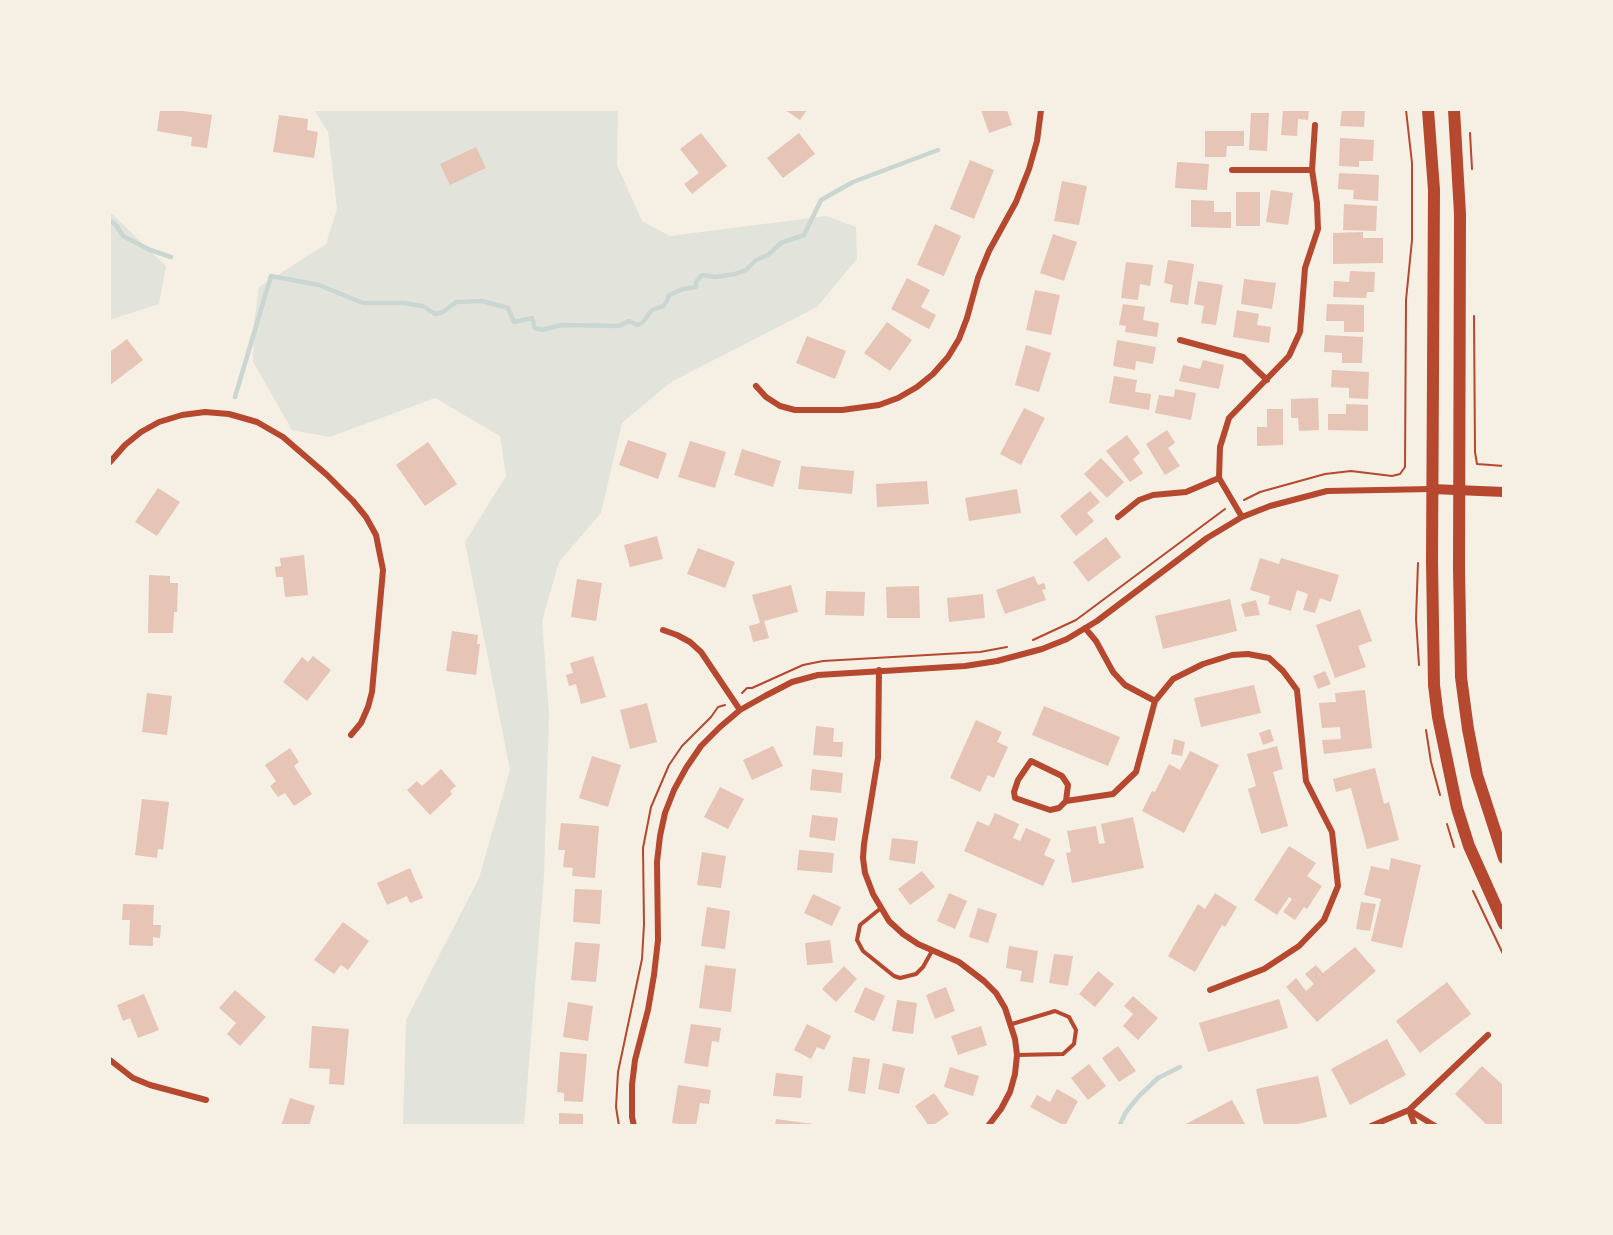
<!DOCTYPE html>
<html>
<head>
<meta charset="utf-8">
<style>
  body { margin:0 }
  #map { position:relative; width:1613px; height:1235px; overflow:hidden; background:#f6efe4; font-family:Jost,sans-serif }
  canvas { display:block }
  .frame { position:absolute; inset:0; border:111px solid #f6efe4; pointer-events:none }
</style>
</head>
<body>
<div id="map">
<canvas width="1613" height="1235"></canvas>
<div class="frame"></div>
</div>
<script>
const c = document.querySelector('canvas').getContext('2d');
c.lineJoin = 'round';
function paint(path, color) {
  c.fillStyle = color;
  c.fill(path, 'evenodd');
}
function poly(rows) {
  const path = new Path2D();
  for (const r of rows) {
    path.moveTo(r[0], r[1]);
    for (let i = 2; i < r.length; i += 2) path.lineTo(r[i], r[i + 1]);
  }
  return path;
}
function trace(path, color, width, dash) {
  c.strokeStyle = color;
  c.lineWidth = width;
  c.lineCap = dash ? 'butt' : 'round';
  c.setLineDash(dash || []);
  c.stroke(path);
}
paint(poly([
  [314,110,618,110,617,165,642,221,670,236,826,216,856,227,857,259,817,307,671,382,622,423,601,513,559,562,542,621,549,714,544,875,524,1125,403,1125,406,1020,479,878,510,770,465,542,506,476,500,436,435,398,330,437,292,430,253,362,254,324,259,287,326,244,337,209,328,132],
  [110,212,166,266,159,304,110,320]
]), '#e2e4dc');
trace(poly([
  [110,221,116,225,123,236,150,250,171,257],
  [235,397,271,276,319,285,363,303,403,303,423,306,435,314,443,312,456,302,482,301,508,308,514,322,532,318,535,328,542,330,561,325,619,326,629,321,637,325,642,323,652,310,663,306,667,301,669,295,683,289,696,287,696,282,702,275,715,277,735,274,746,270,756,260,768,255,781,243,804,235,821,200,853,182,938,150],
  [1119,1126,1126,1112,1139,1096,1158,1078,1180,1067]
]), '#c9d6d2', 4.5);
paint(poly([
  [160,110,177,110,212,115,207,148,191,146,192,137,157,131],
  [785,110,807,110,800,120],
  [981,110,1007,110,1012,125,989,133],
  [1283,110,1309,110,1308,120,1298,119,1297,136,1281,135],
  [1342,110,1365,110,1364,127,1340,126],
  [1251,113,1269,113,1267,151,1249,150],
  [279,115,308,119,307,130,318,132,314,158,273,152],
  [1205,131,1244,131,1244,146,1227,146,1226,157,1205,157],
  [701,133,727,166,692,194,684,184,699,173,680,149],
  [799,133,815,154,783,178,767,158],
  [1340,138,1374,140,1373,161,1359,161,1359,167,1339,166],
  [476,147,486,168,450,185,440,164],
  [970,160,994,170,974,219,950,209],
  [1177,162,1209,164,1207,190,1175,188],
  [1339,173,1379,175,1378,201,1353,199,1354,190,1338,189],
  [1062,181,1087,186,1079,225,1054,221],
  [1271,190,1293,193,1288,225,1266,222],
  [1236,192,1260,192,1260,226,1236,226],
  [1191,200,1214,201,1214,212,1231,212,1231,228,1191,227],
  [1344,204,1377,206,1376,231,1343,230],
  [935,224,961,236,944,276,917,265],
  [1363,232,1363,238,1383,238,1383,263,1333,264,1333,233],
  [1053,234,1077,242,1064,281,1040,273],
  [1168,260,1194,264,1188,305,1170,302,1173,285,1164,283],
  [1126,262,1153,265,1150,286,1140,284,1138,300,1121,298],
  [1350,271,1375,272,1374,292,1367,292,1366,298,1333,297,1334,281,1349,282],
  [907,278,930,290,921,307,936,315,929,329,891,309],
  [1244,279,1276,283,1272,309,1241,304],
  [1198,281,1223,285,1216,325,1201,323,1204,306,1194,304],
  [1035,290,1060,295,1051,335,1026,330],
  [1123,304,1145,307,1143,320,1159,323,1157,337,1125,332,1126,326,1119,325],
  [1327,304,1364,305,1364,332,1344,332,1344,321,1326,321],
  [1237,310,1259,314,1257,325,1271,327,1269,343,1233,337],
  [887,322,912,340,890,371,864,353],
  [1325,335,1363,337,1362,363,1342,363,1342,353,1324,352],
  [807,336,846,351,835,379,796,363],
  [127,339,143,360,110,385,110,352],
  [1117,340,1156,347,1153,364,1136,361,1135,370,1113,366],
  [1026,345,1051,353,1039,392,1015,385],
  [1203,360,1224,365,1219,389,1179,381,1183,365,1200,369],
  [1332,370,1369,372,1368,399,1349,398,1349,388,1331,387],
  [1114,376,1137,380,1135,392,1151,394,1149,410,1109,403],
  [1175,389,1196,393,1191,420,1155,413,1159,395,1174,397],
  [1318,398,1319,430,1299,431,1298,418,1291,418,1291,399],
  [1346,404,1368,405,1368,431,1328,430,1328,414,1346,414],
  [1024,408,1045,418,1021,465,1000,454],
  [1267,409,1283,409,1283,445,1257,446,1257,427,1267,427],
  [1167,430,1175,443,1168,448,1180,466,1165,475,1146,444],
  [1127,435,1140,453,1133,459,1143,473,1130,482,1106,451],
  [628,440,667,453,658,479,619,465],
  [690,441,726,452,715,488,678,477],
  [428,442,457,484,425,506,396,465],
  [742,449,781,461,773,487,734,475],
  [1101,458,1124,482,1107,498,1084,474],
  [801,466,854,471,852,494,798,489],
  [927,481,929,504,877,507,876,484],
  [158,488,180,502,157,536,135,522],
  [1017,489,1021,513,969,521,965,498],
  [1090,491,1100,502,1087,513,1094,521,1076,536,1060,516],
  [657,536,663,559,630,567,624,545],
  [1106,537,1121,557,1088,582,1073,562],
  [698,548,735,562,725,588,687,574],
  [304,555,308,595,285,597,283,577,276,577,275,567,281,566,280,558],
  [1260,558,1279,564,1281,558,1339,575,1331,602,1320,598,1315,613,1303,610,1308,594,1297,590,1291,611,1268,604,1270,596,1250,590],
  [149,575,170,576,170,583,178,583,177,612,174,612,173,633,148,633],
  [1034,576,1038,585,1044,583,1046,589,1042,590,1046,600,1005,614,996,590],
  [577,579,602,583,596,621,571,617],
  [791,585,798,612,764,621,769,638,753,642,749,626,760,623,752,595],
  [919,586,920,618,887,618,886,587],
  [826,591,865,592,864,616,825,615],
  [983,594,985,618,949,622,947,598],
  [1230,599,1237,631,1163,649,1155,616],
  [1256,600,1260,615,1245,617,1241,604],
  [1360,609,1372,641,1358,646,1366,667,1335,678,1316,625],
  [452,631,478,635,477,644,480,644,476,675,446,671],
  [313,656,331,670,307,701,283,682,302,657,308,662],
  [593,656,606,697,581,704,576,684,569,686,566,675,573,673,570,663],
  [1325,671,1331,684,1318,689,1313,676],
  [1254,685,1261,713,1201,727,1194,698],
  [1365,690,1372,748,1324,754,1322,740,1341,739,1340,727,1322,728,1319,703,1336,702,1335,693],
  [147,693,172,696,167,735,142,732],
  [647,703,657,742,630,749,620,710],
  [1044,706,1120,737,1108,766,1032,735],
  [976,720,1002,732,997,742,1008,747,994,778,988,775,980,792,950,778],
  [816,726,834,728,833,742,843,742,842,757,813,755],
  [1270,729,1274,741,1263,745,1259,733],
  [1174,739,1185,742,1182,756,1171,754],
  [773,746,783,766,752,780,743,760],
  [1277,746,1283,769,1273,772,1288,826,1261,834,1248,789,1256,786,1247,754],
  [290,748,299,762,294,766,312,794,294,806,285,793,278,797,270,786,276,781,265,765],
  [1190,751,1219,765,1184,833,1142,811,1152,791,1155,792,1169,764,1180,770],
  [592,756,621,765,608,807,579,798],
  [1375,768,1384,804,1389,802,1399,840,1367,849,1351,788,1336,792,1333,779],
  [441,769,456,786,450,791,452,794,430,815,407,790,417,781,422,786],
  [812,769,843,773,841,793,810,790],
  [720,787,744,799,728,829,704,817],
  [142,799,169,802,163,850,158,849,157,858,135,855],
  [995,813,1019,824,1013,838,1020,841,1026,828,1051,839,1044,855,1055,860,1043,886,964,851,977,821,989,826],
  [812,815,838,818,835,841,809,837],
  [1133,817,1144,868,1072,883,1066,853,1071,852,1067,831,1096,826,1099,844,1105,843,1101,824],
  [561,823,599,826,595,878,572,876,573,868,563,867,565,850,558,850],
  [892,838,918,841,915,864,889,860],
  [1289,846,1316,863,1307,876,1322,886,1307,909,1304,907,1295,920,1283,912,1292,899,1289,897,1277,915,1254,900],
  [799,850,834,853,832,873,797,870],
  [702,852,726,856,721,888,697,885],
  [1391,858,1421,865,1402,948,1371,941,1381,899,1364,895,1371,866,1389,870],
  [410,868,423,898,410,903,407,896,387,905,377,883],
  [922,871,935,887,910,905,898,889],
  [575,889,602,890,600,924,573,922],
  [949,893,967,901,955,929,937,921],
  [1215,893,1237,907,1225,927,1222,925,1195,972,1168,956,1198,904,1205,909],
  [813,894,841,907,832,926,804,913],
  [1361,902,1376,904,1370,931,1356,929],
  [123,904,154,905,153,925,161,925,160,938,153,937,153,946,129,945,130,920,122,920],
  [707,907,730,911,725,949,701,946],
  [978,908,997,914,988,943,969,937],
  [343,922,369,941,348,970,341,965,334,974,314,960],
  [830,940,833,963,807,965,805,943],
  [575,942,600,944,596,982,571,980],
  [1009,946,1038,951,1033,983,1020,981,1022,971,1006,968],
  [1355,947,1376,971,1317,1022,1286,987,1296,978,1306,991,1314,984,1305,974,1316,965,1323,973],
  [1054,954,1073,956,1068,986,1049,983],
  [705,965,736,969,731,1012,699,1008],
  [844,966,857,979,836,1002,822,989],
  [1098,971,1114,984,1095,1007,1079,994],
  [1447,982,1471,1014,1420,1053,1396,1021],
  [865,987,885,996,874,1021,854,1012],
  [946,987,955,1011,935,1019,926,995],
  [235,990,266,1017,240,1046,227,1034,236,1023,219,1008],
  [144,994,159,1030,138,1038,130,1018,123,1021,117,1005],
  [1133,996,1158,1018,1138,1040,1123,1026,1133,1014,1124,1006],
  [1279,999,1288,1028,1208,1052,1199,1023],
  [897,1000,917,1003,913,1034,892,1031],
  [568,1002,593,1006,588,1041,563,1037],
  [691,1024,721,1028,719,1042,712,1041,708,1067,684,1063],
  [807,1024,831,1036,824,1050,817,1047,811,1059,794,1050],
  [312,1026,349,1029,344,1085,329,1084,330,1069,309,1068],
  [981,1026,987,1045,958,1055,951,1036],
  [1387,1039,1406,1075,1350,1105,1331,1069],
  [1118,1046,1136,1071,1119,1082,1102,1058],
  [560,1052,587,1054,583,1102,564,1101,564,1093,557,1092],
  [853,1057,870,1059,865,1094,848,1091],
  [883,1063,905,1068,899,1094,878,1089],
  [1089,1064,1106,1086,1088,1100,1071,1078],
  [1482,1066,1504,1086,1504,1126,1488,1126,1455,1094],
  [950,1067,979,1076,973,1096,944,1087],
  [776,1073,803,1076,801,1098,773,1096],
  [1318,1076,1327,1117,1289,1126,1264,1126,1256,1089],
  [678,1085,711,1090,709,1104,700,1103,696,1126,672,1123],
  [1057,1089,1078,1101,1065,1126,1030,1107,1037,1095,1050,1102],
  [934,1093,949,1114,932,1126,929,1126,915,1106],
  [290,1098,315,1106,309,1126,281,1126],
  [1232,1100,1246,1126,1182,1126],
  [559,1113,583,1114,583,1126,559,1126],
  [776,1119,813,1124,813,1126,775,1126]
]), '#e6c5b7');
trace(poly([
  [1470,133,1472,169],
  [1474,316,1475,452,1477,464,1504,466],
  [1244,500,1260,492,1325,474,1351,471,1392,476,1400,474,1405,467,1406,300,1412,240,1412,163,1406,110],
  [1418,563,1416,619,1419,665],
  [1033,640,1076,620,1225,509],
  [742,693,747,688,752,688,803,665,823,661,980,652,1007,647],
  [1426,730,1431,762,1440,795],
  [1447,824,1454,847],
  [1473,891,1504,956],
  [619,1126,616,1107,618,1072,642,959,644,924,643,848,651,807,669,765,682,746,711,717,718,707,725,705]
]), '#b5482f', 2);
trace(poly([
  [881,908,860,925,857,940,863,951,894,976,900,978,916,974,923,967,932,951],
  [1012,1024,1055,1011,1069,1017,1076,1030,1074,1044,1063,1054,1017,1055]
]), '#b5482f', 4);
trace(poly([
  [1232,170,1312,170],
  [1180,340,1243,357,1267,380],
  [756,386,766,397,780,406,795,410,842,410,879,405,898,398,917,387,933,374,948,357,959,339,967,318,978,278,989,251,1016,202,1029,169,1037,141,1041,110],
  [110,462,125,445,141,432,159,422,182,415,205,412,229,414,257,422,283,437,327,475,353,501,366,517,376,535,383,570,372,692,368,707,361,723,351,735],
  [1118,517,1139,500,1153,495,1186,492,1219,478],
  [1242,517,1219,478,1220,447,1229,418,1289,356,1300,332,1305,268,1318,229,1317,203,1312,170,1315,125],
  [1085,628,1096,641,1113,672,1125,685,1155,701,1173,679,1203,664,1232,655,1248,654,1269,658,1283,671,1297,690,1306,781,1332,832,1338,886,1324,920,1299,946,1264,969,1210,990],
  [663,630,677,635,690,642,701,652,740,710],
  [879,670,878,758,864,844,863,858,865,873,873,894,889,921,903,934,918,944,959,962,984,981,996,993,1005,1008,1015,1039,1017,1055,1015,1074,1010,1092,1001,1109,988,1126],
  [1066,801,1068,785,1062,776,1031,761,1018,780,1014,792,1015,798,1050,810,1059,808,1066,801,1113,794,1136,772,1155,701],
  [110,1060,133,1078,150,1085,206,1100],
  [634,1126,632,1117,632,1085,635,1060,648,1010,654,975,658,940,657,862,660,836,665,813,674,790,686,768,701,746,720,727,740,710,765,696,792,682,818,675,965,666,997,661,1042,649,1067,639,1097,621,1207,538,1242,517,1270,506,1327,491,1432,489],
  [1371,1126,1409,1110,1488,1035],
  [1415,1126,1409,1110,1435,1126]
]), '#b5482f', 6);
trace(poly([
  [1432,489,1504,492]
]), '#b5482f', 10);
trace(poly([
  [1428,110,1434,190,1432,561,1434,685,1438,717,1457,808,1469,846,1504,924],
  [1454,110,1460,214,1459,568,1461,677,1468,729,1477,775,1504,858]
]), '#b5482f', 12);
</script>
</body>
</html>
